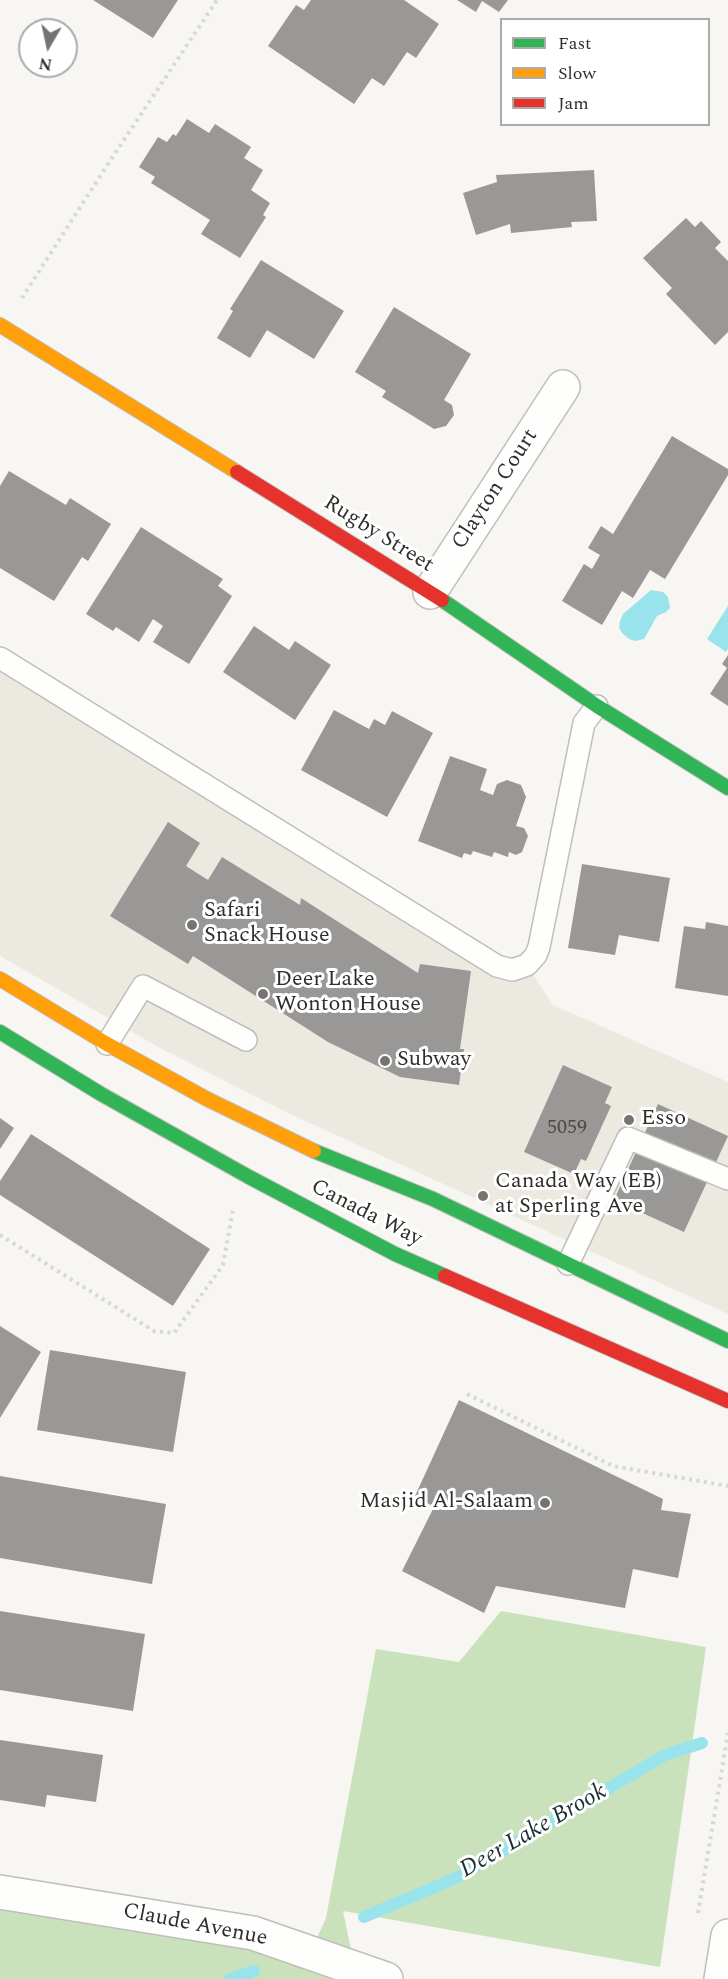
<!DOCTYPE html>
<html>
<head>
<meta charset="utf-8">
<style>
  body { margin:0 }
  #map { position:relative; width:728px; height:1979px; overflow:hidden; background:#f7f6f2; font-family:Spectral,serif }
  canvas { display:block }
  .legend { position:absolute; left:500px; top:18px; width:210px; height:108px; box-sizing:border-box; background:#fff; border:2px solid #acabaa; margin:0; padding:8px 10px; list-style:none; font-size:18px; color:#2f2e2b }
  .legend li { display:flex; align-items:center; gap:12px; height:30px }
  .legend b { width:30px; border:2px solid #acabaa }
  .north { position:absolute; left:18px; top:18px; width:60px; height:60px; box-sizing:border-box; background:#fff; border:2px solid #acabaa; border-radius:50%; rotate:189deg; font-size:16px; font-weight:700; line-height:24px; text-align:center; color:#2f2e2b }
  .north::after { content:''; display:block; margin:auto; width:21px; height:27px; background:#757471; clip-path:polygon(50% 0,100% 100%,50% 72%,0 100%) }
</style>
</head>
<body>
<div id="map">
<canvas width="728" height="1979"></canvas>
<ul class="legend">
<li><b style="height:8px;background:#30b455"></b>Fast</li>
<li><b style="height:8px;background:#ff9f0a"></b>Slow</li>
<li><b style="height:8px;background:#e5322d"></b>Jam</li>
</ul>
<div class="north">N</div>
</div>
<script>
const c = document.querySelector('canvas').getContext('2d');
c.lineJoin = 'round';
function paint(path, color) {
  c.fillStyle = color;
  c.fill(path, 'evenodd');
}
function poly(rows) {
  const path = new Path2D();
  for (const r of rows) {
    path.moveTo(r[0], r[1]);
    for (let i = 2; i < r.length; i += 2) path.lineTo(r[i], r[i + 1]);
  }
  return path;
}
function trace(path, color, width, dash) {
  c.strokeStyle = color;
  c.lineWidth = width;
  c.lineCap = dash ? 'butt' : 'round';
  c.setLineDash(dash || []);
  c.stroke(path);
}
function write(font, color, halo, rows, align = 'center') {
  c.font = font + ' Spectral,serif';
  c.lineWidth = 6;
  c.setLineDash([]);
  c.textBaseline = 'middle';
  c.strokeStyle = halo;
  c.fillStyle = color;
  for (const [text, x, y, turn = 0] of rows) {
    c.save();
    c.translate(x, y);
    c.rotate((+turn || 0) * Math.PI / 180);
    c.textAlign = isNaN(turn) ? turn : align;
    if (halo) c.strokeText(text, 0, 0);
    c.fillText(text, 0, 0);
    c.restore();
  }
}
paint(poly([
  [0,658,497,966,527,965,553,1005,728,1082,728,1314,290,1114,162,1049,0,956]
]), '#eceae0');
paint(poly([
  [501,1611,706,1647,660,1967,343,1911,357,1979,0,1979,0,1905,308,1958,326,1918,376,1649,459,1662]
]), '#c9e2bc');
paint(poly([
  [651,590,663,592,668,597,670,608,666,612,657,616,644,639,635,641,629,639,623,634,619,628,620,621,623,614],
  [728,606,728,649,726,652,707,639]
]), '#99e4ec');
trace(poly([
  [364,1917,456,1878,665,1755,702,1743],
  [230,1979,254,1971]
]), '#99e4ec', 12);
paint(poly([
  [93,0,178,0,153,38],
  [311,0,404,0,439,24,416,58,407,52,384,86,372,78,354,104,268,46,296,5,304,10],
  [457,0,508,0,499,12,482,1,476,12],
  [187,119,209,133,215,124,251,147,244,158,263,170,251,190,270,203,263,215,266,217,240,258,201,234,210,220,151,183,155,177,139,167,158,137,167,142,173,134,176,136],
  [594,170,597,221,571,222,572,227,511,233,510,224,476,235,463,193,497,182,496,175],
  [686,218,695,227,701,221,721,242,715,248,728,261,728,332,715,345,666,294,672,288,643,258],
  [261,260,344,311,314,359,267,330,250,358,217,338,233,311,230,309],
  [394,307,471,354,444,400,452,405,454,415,446,426,434,429,382,397,386,391,355,372],
  [672,436,728,469,728,475,665,579,650,570,633,598,622,591,602,625,562,601,584,564,592,569,600,555,588,548,601,526,613,534],
  [9,471,66,505,70,498,111,524,88,561,82,557,54,601,0,568,0,486],
  [141,527,223,579,218,586,232,596,189,664,153,642,163,626,153,619,139,642,116,627,113,631,86,614],
  [254,626,289,650,295,641,331,665,295,720,223,672],
  [728,655,728,706,710,694,727,668,722,664],
  [334,710,369,729,374,719,385,725,392,711,433,733,387,817,301,770],
  [450,756,487,769,480,790,493,795,497,784,507,780,521,785,526,797,516,826,524,828,528,836,522,852,516,855,509,852,508,857,494,852,492,857,473,851,471,855,464,853,462,858,418,841],
  [168,822,200,843,186,866,208,880,222,857,300,905,301,898,418,973,420,964,471,971,460,1049,464,1049,459,1085,400,1077,328,1042,193,956,188,964,110,916],
  [582,864,670,878,659,942,619,935,615,955,568,948],
  [706,922,728,926,728,996,675,988,684,926,705,929],
  [563,1065,612,1087,605,1103,611,1106,586,1161,581,1159,574,1174,524,1152],
  [658,1104,728,1136,684,1232,614,1200],
  [0,1118,14,1128,0,1149],
  [31,1134,210,1249,173,1306,0,1195,0,1181],
  [0,1326,41,1352,0,1418],
  [50,1350,186,1372,173,1452,37,1430],
  [459,1400,663,1499,661,1510,691,1514,678,1578,633,1569,625,1608,496,1586,484,1613,402,1571,434,1507,415,1496],
  [0,1476,166,1504,152,1584,0,1558],
  [0,1611,145,1634,133,1711,0,1690],
  [0,1740,103,1755,96,1802,47,1795,45,1807,0,1800]
]), '#9a9896');
const lane = poly([
  [0,658,497,966,512,970,527,965,536,955,539,947,584,723,597,706],
  [107,1044,143,986,246,1040],
  [568,1264,628,1138,728,1179]
]);
const street = poly([
  [430,592,563,387],
  [0,1892,253,1933,386,1979],
  [721,1979,728,1936]
]);
const fast = poly([
  [442,600,597,706,728,788],
  [0,1032,101,1094,249,1177,395,1254,445,1276],
  [314,1151,433,1199,728,1341]
]);
const slow = poly([
  [0,325,237,472],
  [0,979,107,1044,207,1099,314,1151]
]);
const jam = poly([
  [237,472,442,600],
  [445,1276,728,1401]
]);
trace(lane, '#bfbebc', 24);
trace(street, '#bfbebc', 36);
trace(fast, '#bfbebc', 16);
trace(slow, '#bfbebc', 16);
trace(jam, '#bfbebc', 16);
trace(poly([
  [22,298,106,167,217,0],
  [0,1235,154,1331,174,1333,223,1265,233,1209],
  [467,1394,613,1466,728,1486],
  [698,1913,728,1733]
]), '#d7d7d5', 4, [3, 4.5]);
trace(lane, '#fefefd', 21);
trace(street, '#fefefd', 33);
trace(fast, '#30b455', 14);
trace(slow, '#ff9f0a', 14);
trace(jam, '#e5322d', 14);
for (const [x, y, r, color] of [
  [192,925,6,"#757471"],
  [263,994,6,"#757471"],
  [385,1061,6,"#757471"],
  [629,1120,6,"#757471"],
  [483,1196,6,"#757471"],
  [545,1503,6,"#757471"]
]) {
  const dot = new Path2D();
  dot.arc(x, y, r, 0, 2 * Math.PI);
  c.fillStyle = color;
  c.fill(dot);
  trace(dot, '#fff', 2);
}
write('20px', '#4a4846', null, [
  ["5059",567,1129]
]);
write('22px', '#2f2e2b', '#fff', [
  ["Clayton Court",496,490,-57],
  ["Rugby Street",378,535,32],
  ["Canada Way",366,1214,27],
  ["Claude Avenue",195,1926,11]
]);
write('22px', '#2f2e2b', '#fff', [
  ["Safari",204,912],
  ["Snack House",204,937],
  ["Deer Lake",275,981],
  ["Wonton House",275,1006],
  ["Subway",397,1061],
  ["Esso",641,1120],
  ["Canada Way (EB)",495,1183],
  ["at Sperling Ave",495,1208],
  ["Masjid Al-Salaam",533,1503,"right"]
], 'left');
write('italic 24px', '#1b2f32', '#fff', [
  ["Deer Lake Brook",534,1832,-30]
]);
</script>
</body>
</html>
